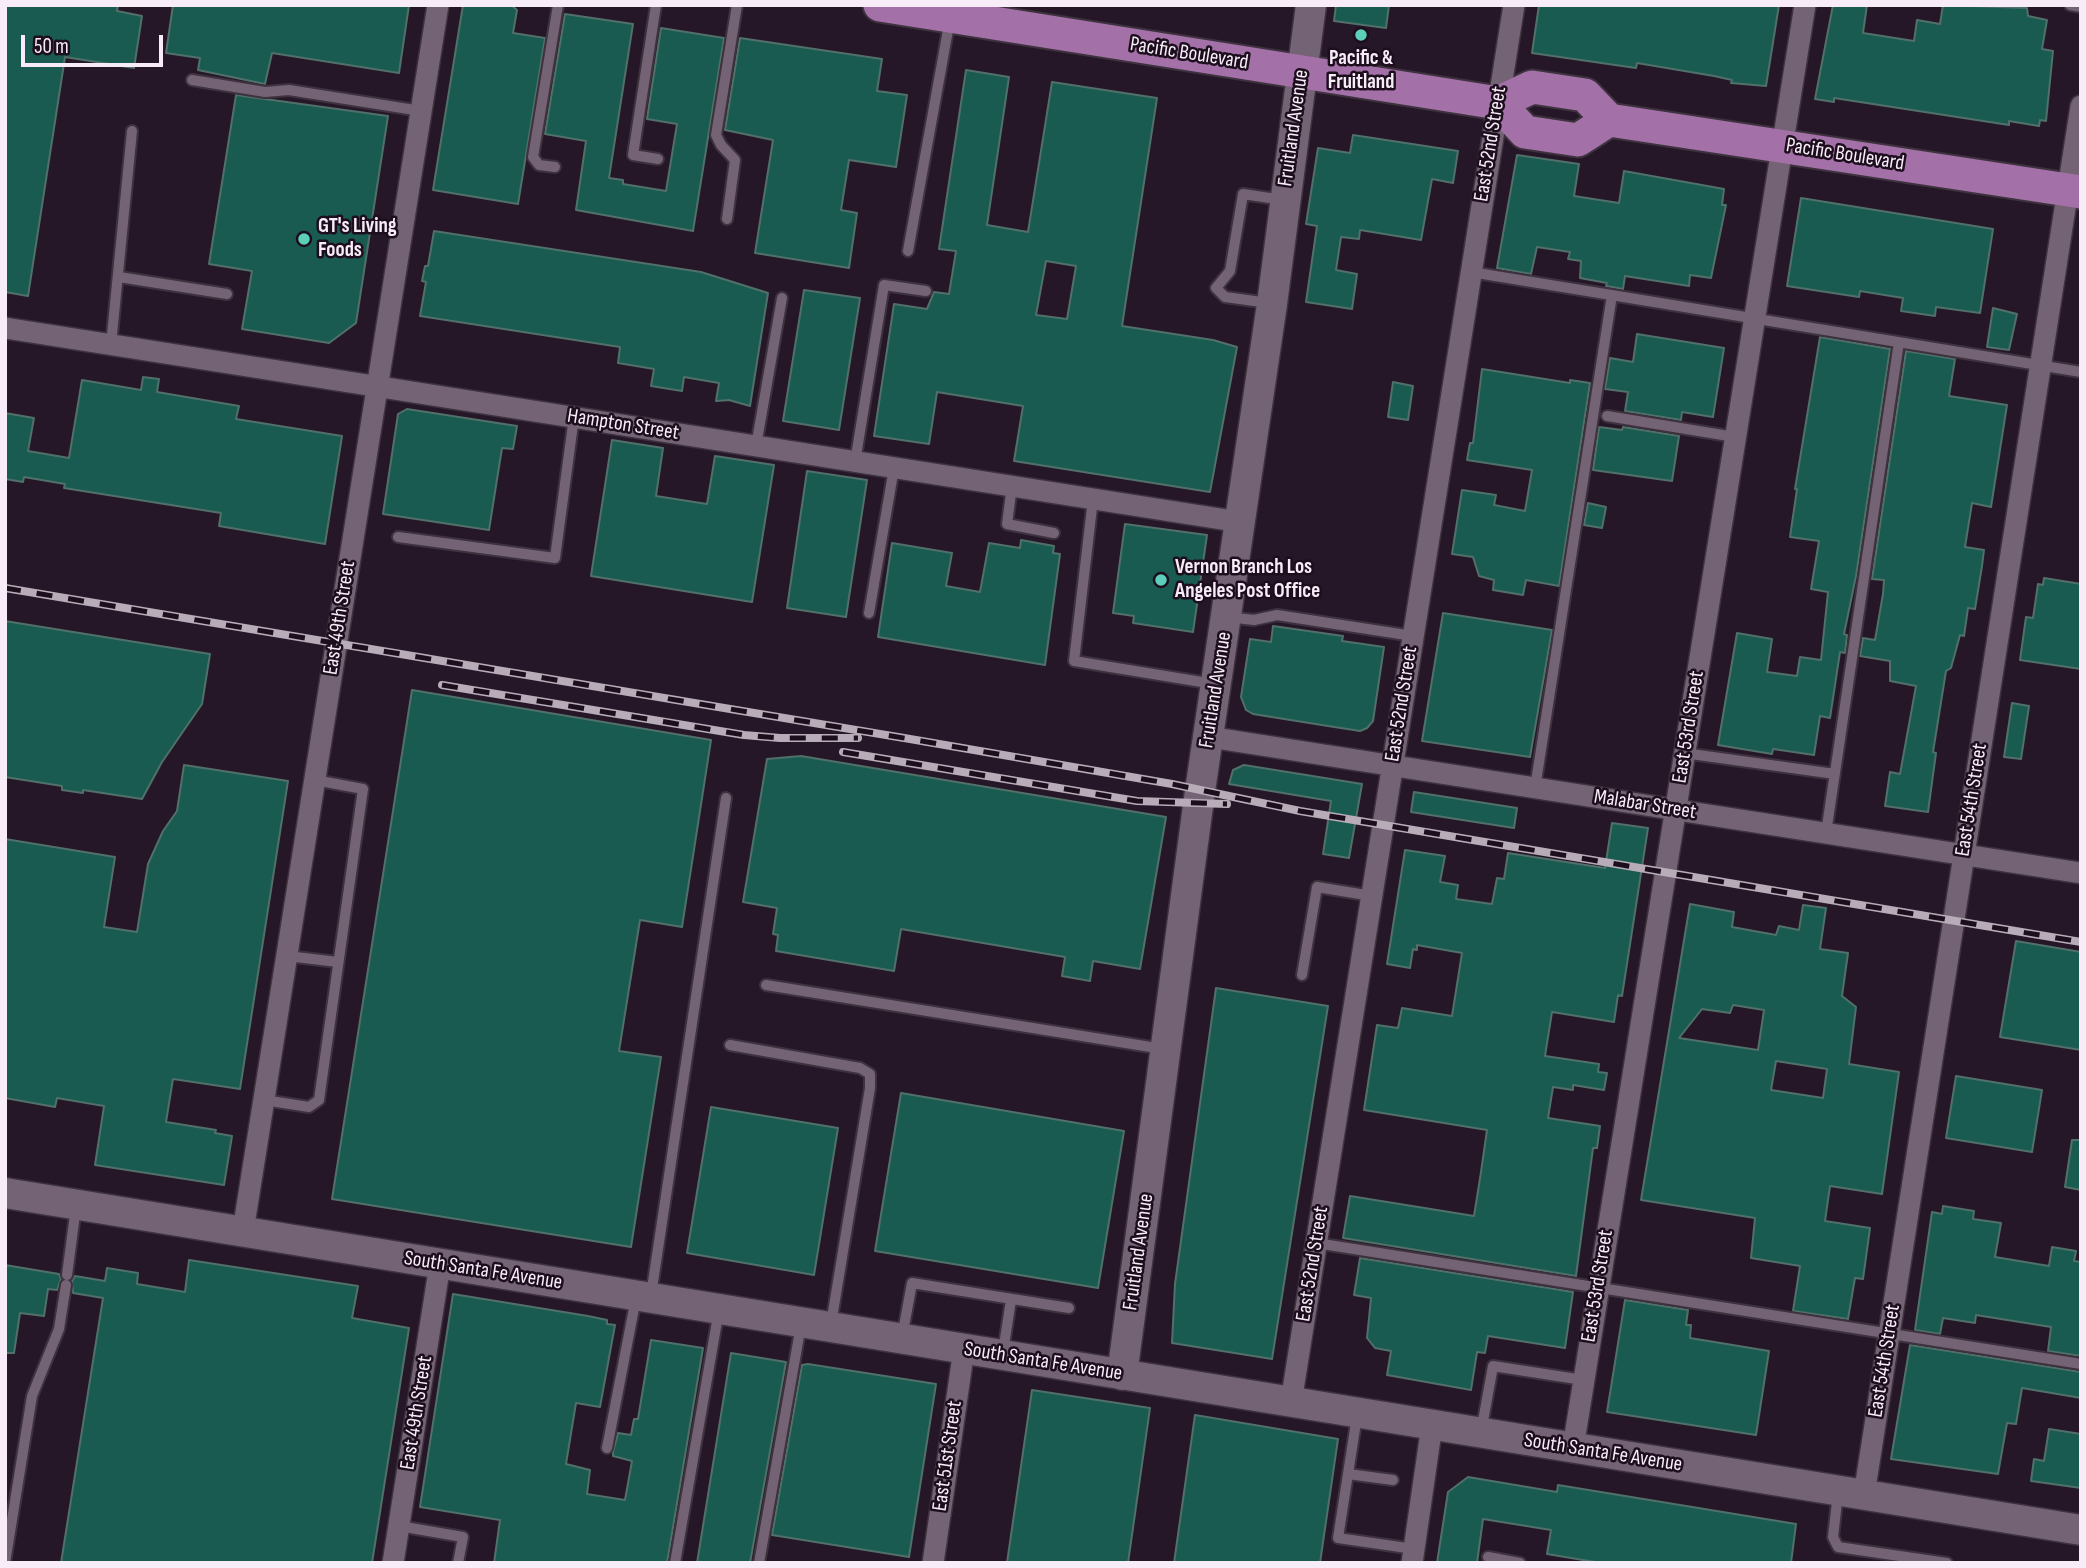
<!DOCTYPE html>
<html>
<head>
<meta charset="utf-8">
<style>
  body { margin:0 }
  #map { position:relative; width:2086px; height:1568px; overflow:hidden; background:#261728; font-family:"Sofia Sans Condensed",sans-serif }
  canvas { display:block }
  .frame { position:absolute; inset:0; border:7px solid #f7ecf7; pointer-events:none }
  .scale { position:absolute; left:21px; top:35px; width:142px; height:32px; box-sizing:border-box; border:4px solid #f7ecf7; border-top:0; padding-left:9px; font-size:21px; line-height:24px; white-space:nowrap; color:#f7ecf7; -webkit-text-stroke:5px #1d0e1e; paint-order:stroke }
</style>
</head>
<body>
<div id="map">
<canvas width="2086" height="1568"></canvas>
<div class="frame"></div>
<div class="scale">50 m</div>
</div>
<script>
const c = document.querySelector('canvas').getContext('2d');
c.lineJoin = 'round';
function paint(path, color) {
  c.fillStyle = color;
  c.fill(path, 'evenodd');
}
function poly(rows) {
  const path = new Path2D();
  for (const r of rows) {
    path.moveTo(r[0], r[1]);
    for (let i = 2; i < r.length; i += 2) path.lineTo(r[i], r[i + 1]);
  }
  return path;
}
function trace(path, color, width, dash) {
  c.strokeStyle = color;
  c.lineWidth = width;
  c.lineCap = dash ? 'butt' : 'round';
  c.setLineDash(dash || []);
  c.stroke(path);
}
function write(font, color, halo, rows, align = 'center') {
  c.font = font + ' "Sofia Sans Condensed",sans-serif';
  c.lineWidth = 5;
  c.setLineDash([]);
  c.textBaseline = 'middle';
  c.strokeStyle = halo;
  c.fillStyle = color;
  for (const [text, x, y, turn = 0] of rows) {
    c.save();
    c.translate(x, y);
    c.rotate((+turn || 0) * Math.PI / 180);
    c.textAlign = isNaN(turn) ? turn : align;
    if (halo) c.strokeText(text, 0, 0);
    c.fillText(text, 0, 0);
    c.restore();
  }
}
const building = poly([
  [5,5,118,5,117,11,142,16,134,68,65,57,28,296,5,292,5,5],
  [173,5,409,5,399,73,272,53,265,84,198,70,200,58,166,53,173,5],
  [463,5,511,5,517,10,513,33,545,38,518,204,433,190,463,5],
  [1336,5,1389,5,1386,28,1334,21,1336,5],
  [1539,5,1779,5,1766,86,1731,83,1732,80,1714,76,1637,63,1636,68,1532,53,1539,5],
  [1833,5,1867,5,1863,33,1914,41,1917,20,1940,24,1943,5,2027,8,2028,16,2047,20,2042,49,2053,51,2046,121,2040,120,2039,126,2009,121,2009,125,1834,98,1834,102,1815,99,1833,5],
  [565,14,633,24,609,178,623,180,623,184,666,191,677,124,647,119,661,28,724,38,693,231,576,210,586,141,545,134,565,14],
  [740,38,882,59,877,91,907,95,896,167,849,160,841,210,857,213,849,268,755,253,773,140,725,130,740,38],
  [966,70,1009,77,987,225,1028,232,1052,82,1157,98,1122,326,1213,340,1237,347,1210,492,1014,461,1023,406,937,392,929,444,874,436,894,304,927,309,934,292,949,294,956,251,939,249,966,70],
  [1046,261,1076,266,1067,319,1036,315,1046,261],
  [236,95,388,116,356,323,329,343,242,329,252,271,209,264,236,95],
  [1353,135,1458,151,1453,183,1432,179,1421,240,1360,230,1359,239,1341,237,1336,270,1357,274,1352,309,1306,302,1317,226,1306,224,1318,148,1350,153,1353,135],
  [1517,155,1579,164,1574,196,1619,203,1624,171,1724,189,1722,205,1726,205,1711,278,1690,275,1689,286,1625,276,1623,289,1606,286,1607,283,1580,278,1581,261,1568,259,1570,252,1537,247,1531,274,1497,268,1517,155],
  [1801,198,1993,229,1980,313,1936,307,1935,316,1901,311,1903,298,1860,291,1859,297,1787,286,1801,198],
  [434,231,701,272,768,293,750,406,729,400,716,401,719,383,684,377,682,391,651,386,654,369,618,363,620,347,420,316,426,282,422,281,425,266,428,266,434,231],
  [804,290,860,298,839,430,783,421,804,290],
  [1993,308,2017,314,2009,350,1987,347,1993,308],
  [1637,334,1724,348,1713,417,1682,412,1681,420,1625,411,1628,392,1605,389,1610,358,1633,362,1637,334],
  [1820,337,1890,349,1856,576,1844,634,1847,635,1845,653,1840,652,1830,718,1820,716,1814,755,1773,749,1772,754,1718,745,1737,633,1772,639,1767,672,1797,676,1800,657,1821,660,1828,592,1811,589,1819,541,1790,537,1797,489,1795,489,1820,337],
  [1906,351,1955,359,1949,396,2007,405,1991,507,1972,503,1965,547,1984,550,1982,566,1975,609,1968,608,1964,636,1960,635,1951,668,1946,671,1933,752,1936,753,1928,812,1885,806,1890,772,1900,774,1916,686,1890,681,1890,661,1860,656,1863,638,1875,640,1883,594,1884,580,1872,579,1906,351],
  [1482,369,1570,383,1570,380,1590,383,1559,586,1526,580,1523,595,1493,590,1494,580,1479,576,1473,557,1452,554,1462,490,1496,495,1494,505,1525,511,1532,470,1467,460,1470,443,1473,443,1482,369],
  [143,377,159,379,157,392,239,406,236,419,342,436,325,544,219,526,221,513,64,488,65,484,24,477,23,482,5,479,5,413,34,418,28,451,69,458,82,380,141,390,143,377],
  [1393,382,1413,386,1408,420,1388,417,1393,382],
  [407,409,517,426,513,449,502,448,489,530,383,514,398,414,407,409],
  [1599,427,1622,430,1623,427,1679,436,1672,481,1593,470,1599,427],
  [612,440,663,448,656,496,707,504,715,456,774,465,752,602,591,576,612,440],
  [807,471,867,480,846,617,787,608,807,471],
  [1588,503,1606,507,1602,528,1584,525,1588,503],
  [1125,524,1207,535,1193,632,1133,623,1134,616,1113,613,1125,524],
  [1021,540,1054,546,1053,553,1060,554,1045,665,878,637,892,543,952,553,946,586,980,592,989,543,1020,548,1021,540],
  [2044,578,2081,584,2081,669,2020,660,2026,617,2033,618,2038,584,2043,585,2044,578],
  [1443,613,1552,630,1530,757,1422,741,1443,613],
  [5,621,210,654,202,704,162,762,142,799,83,790,83,793,62,790,62,786,5,777,5,621],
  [1273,626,1343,636,1342,641,1384,647,1373,721,1367,728,1360,731,1328,726,1253,714,1246,710,1241,697,1250,639,1271,642,1273,626],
  [412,690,711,740,682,927,640,920,619,1051,661,1057,631,1247,332,1199,412,690],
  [2012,703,2029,706,2021,759,2004,757,2012,703],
  [801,756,1166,817,1140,969,1093,961,1090,981,1062,976,1065,957,901,929,894,971,776,951,778,935,773,934,777,908,743,902,767,759,801,756],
  [184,765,288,781,240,1089,173,1079,166,1122,216,1130,215,1133,232,1136,224,1185,95,1165,104,1106,57,1098,55,1107,5,1098,5,839,115,857,104,927,137,932,148,864,163,831,177,811,184,765],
  [1244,765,1362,784,1349,858,1323,854,1331,801,1229,784,1233,770,1244,765],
  [1414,792,1517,808,1514,828,1411,812,1414,792],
  [1612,823,1648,828,1622,996,1618,995,1614,1022,1552,1012,1545,1056,1599,1064,1598,1072,1607,1073,1604,1090,1573,1085,1573,1090,1553,1087,1548,1118,1600,1126,1597,1148,1593,1148,1576,1276,1343,1238,1350,1196,1474,1216,1481,1172,1487,1130,1364,1110,1377,1025,1398,1028,1402,1008,1452,1016,1462,953,1417,945,1417,950,1413,949,1410,968,1387,964,1405,850,1445,856,1440,882,1458,885,1456,899,1492,904,1497,878,1504,879,1508,853,1605,868,1612,823],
  [1690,904,1734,912,1732,927,1776,935,1779,926,1799,930,1803,905,1826,908,1820,949,1848,953,1842,996,1856,1007,1849,1064,1899,1072,1882,1194,1830,1186,1825,1221,1870,1228,1863,1279,1855,1278,1848,1319,1793,1311,1800,1266,1751,1258,1755,1218,1641,1200,1690,904],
  [1733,1005,1764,1010,1758,1050,1679,1038,1702,1009,1730,1013,1733,1005],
  [1776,1061,1827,1069,1823,1098,1771,1090,1776,1061],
  [2016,941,2081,952,2081,1050,2000,1037,2016,941],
  [1216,988,1328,1006,1272,1359,1172,1343,1175,1284,1216,988],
  [1956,1076,2042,1090,2032,1152,1946,1138,1956,1076],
  [901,1093,1124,1131,1098,1288,875,1251,901,1093],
  [711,1107,838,1128,814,1275,687,1253,711,1107],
  [2072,1140,2081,1140,2081,1190,2065,1187,2072,1140],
  [1943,1206,1974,1211,1973,1219,2001,1223,1995,1257,2049,1266,2052,1247,2076,1251,2074,1261,2081,1262,2081,1356,2048,1351,2051,1327,1976,1315,1975,1323,1943,1318,1940,1334,1915,1330,1932,1212,1942,1214,1943,1206],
  [1360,1258,1573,1292,1565,1348,1488,1336,1485,1353,1477,1352,1471,1390,1387,1375,1391,1351,1375,1348,1367,1338,1371,1298,1354,1295,1360,1258],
  [189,1260,358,1286,352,1318,409,1328,372,1563,61,1563,103,1298,73,1293,72,1281,75,1276,105,1281,107,1268,138,1273,137,1284,185,1292,189,1260],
  [5,1265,59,1274,61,1279,57,1290,48,1289,44,1316,20,1313,14,1353,5,1353,5,1265],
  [453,1294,588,1316,607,1320,607,1324,615,1325,600,1407,576,1403,566,1464,590,1470,587,1494,625,1500,632,1461,613,1456,613,1452,618,1433,631,1435,634,1419,638,1419,651,1340,703,1348,667,1563,494,1563,500,1520,420,1507,453,1294],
  [1625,1300,1688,1310,1686,1325,1691,1325,1690,1338,1769,1351,1756,1435,1607,1412,1625,1300],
  [1910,1345,2081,1372,2081,1398,2022,1388,2016,1424,2007,1423,1998,1474,1891,1459,1910,1345],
  [731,1353,786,1362,750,1563,697,1563,731,1353],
  [808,1364,936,1384,909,1557,772,1535,802,1365,808,1364],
  [1032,1390,1150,1408,1128,1563,1007,1563,1032,1390],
  [1195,1415,1338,1439,1320,1563,1174,1563,1195,1415],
  [2049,1429,2081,1434,2081,1488,2031,1481,2034,1459,2044,1461,2049,1429],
  [1468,1477,1557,1492,1558,1485,1796,1524,1791,1563,1601,1563,1547,1554,1551,1530,1483,1519,1477,1563,1437,1563,1448,1492,1468,1477]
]);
paint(building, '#195b50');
trace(building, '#507069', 2);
const lane = poly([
  [656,5,633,155,658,159],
  [2070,5,2081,7],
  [192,80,265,92,289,90,421,111],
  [555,167,539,165,533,157,558,5],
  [727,219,735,160,721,145,716,135,737,5],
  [908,251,950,19],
  [1471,272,2081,372],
  [119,277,227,294],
  [1269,303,1225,297,1216,288,1230,271,1243,194,1283,200],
  [111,345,132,131],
  [1607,416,1735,437],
  [756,446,782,298],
  [855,462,884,285,926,291],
  [1012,486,1007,524,1054,533],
  [1093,499,1074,661,1214,684],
  [398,537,555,558,574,417],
  [869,613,894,468],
  [1227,617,1254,620,1277,615,1413,636],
  [1684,753,1835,774],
  [1535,788,1612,295],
  [1826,833,1899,342],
  [287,956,338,962],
  [1302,975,1317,887,1372,896],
  [766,985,1163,1049],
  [730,1045,860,1068,870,1074,870,1088,831,1324],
  [264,1100,309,1107,319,1100,363,789,315,780],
  [1316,1243,2081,1364],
  [67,1275,76,1207],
  [651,1295,726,798],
  [902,1337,912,1283,1069,1308],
  [1003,1352,1011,1300],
  [1357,1416,1338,1538,1414,1549],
  [1481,1432,1493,1366,1583,1380],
  [607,1448,636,1298],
  [1348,1474,1393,1480],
  [1838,1493,1833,1537,1838,1547,1947,1563],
  [399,1526,463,1537,458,1563],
  [1488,1557,1520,1563],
  [5,1563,32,1396,59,1329,66,1285],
  [675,1563,719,1310],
  [759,1563,801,1325]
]);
const street = poly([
  [5,328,1240,522],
  [1209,737,2081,873],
  [243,1231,438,5],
  [1291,1402,1514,5],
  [1573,1448,1805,5],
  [1864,1495,2081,106],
  [393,1563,440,1264],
  [933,1563,964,1349],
  [1412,1563,1432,1425]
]);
const secondary = poly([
  [5,1193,2081,1530],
  [1122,1375,1200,791,1272,304,1311,5]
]);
const primary = poly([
  [880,5,1498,103,1532,87,1585,95,1609,120,2081,192],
  [1498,103,1525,132,1578,140,1609,120]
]);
trace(lane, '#3d323e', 14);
trace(street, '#3d323e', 24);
trace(secondary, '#3d323e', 33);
trace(primary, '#3d323e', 37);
trace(lane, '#746275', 10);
trace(street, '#746275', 21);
trace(secondary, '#746275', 30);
trace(primary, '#a371a7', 33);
const rail = poly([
  [5,588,910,739,1172,784,1300,811,2081,942],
  [442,685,744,735,780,738,858,738],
  [843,752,1137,801,1227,804]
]);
trace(rail, '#b8acb9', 8);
trace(rail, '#1d0e1e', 5, [16]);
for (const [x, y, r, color] of [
  [1361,35,7,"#5dceb9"],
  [304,239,7,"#5dceb9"],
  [1161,580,7,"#5dceb9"]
]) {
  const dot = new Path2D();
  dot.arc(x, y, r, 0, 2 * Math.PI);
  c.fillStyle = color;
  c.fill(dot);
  trace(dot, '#1d0e1e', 2.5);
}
write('21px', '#f7ecf7', '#1d0e1e', [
  ["Pacific Boulevard",1189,54,9],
  ["Fruitland Avenue",1294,128,-82],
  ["East 52nd Street",1491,144,-81],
  ["Pacific Boulevard",1845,155,9],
  ["Hampton Street",623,425,9],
  ["East 49th Street",340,618,-81],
  ["Fruitland Avenue",1216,690,-81],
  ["East 52nd Street",1402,704,-81],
  ["East 53rd Street",1689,727,-81],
  ["East 54th Street",1972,800,-81],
  ["Malabar Street",1645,805,9],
  ["Fruitland Avenue",1139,1252,-82],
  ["East 52nd Street",1313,1264,-81],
  ["South Santa Fe Avenue",483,1271,9],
  ["East 53rd Street",1598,1286,-81],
  ["East 54th Street",1885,1361,-81],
  ["South Santa Fe Avenue",1043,1362,9],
  ["East 49th Street",417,1413,-81],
  ["South Santa Fe Avenue",1603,1453,9],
  ["East 51st Street",948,1456,-82]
]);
write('bold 21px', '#f7ecf7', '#1d0e1e', [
  ["Pacific &",1361,59,"center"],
  ["Fruitland",1361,83,"center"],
  ["GT's Living",318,227],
  ["Foods",318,251],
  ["Vernon Branch Los",1175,568],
  ["Angeles Post Office",1175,592]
], 'left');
</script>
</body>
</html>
